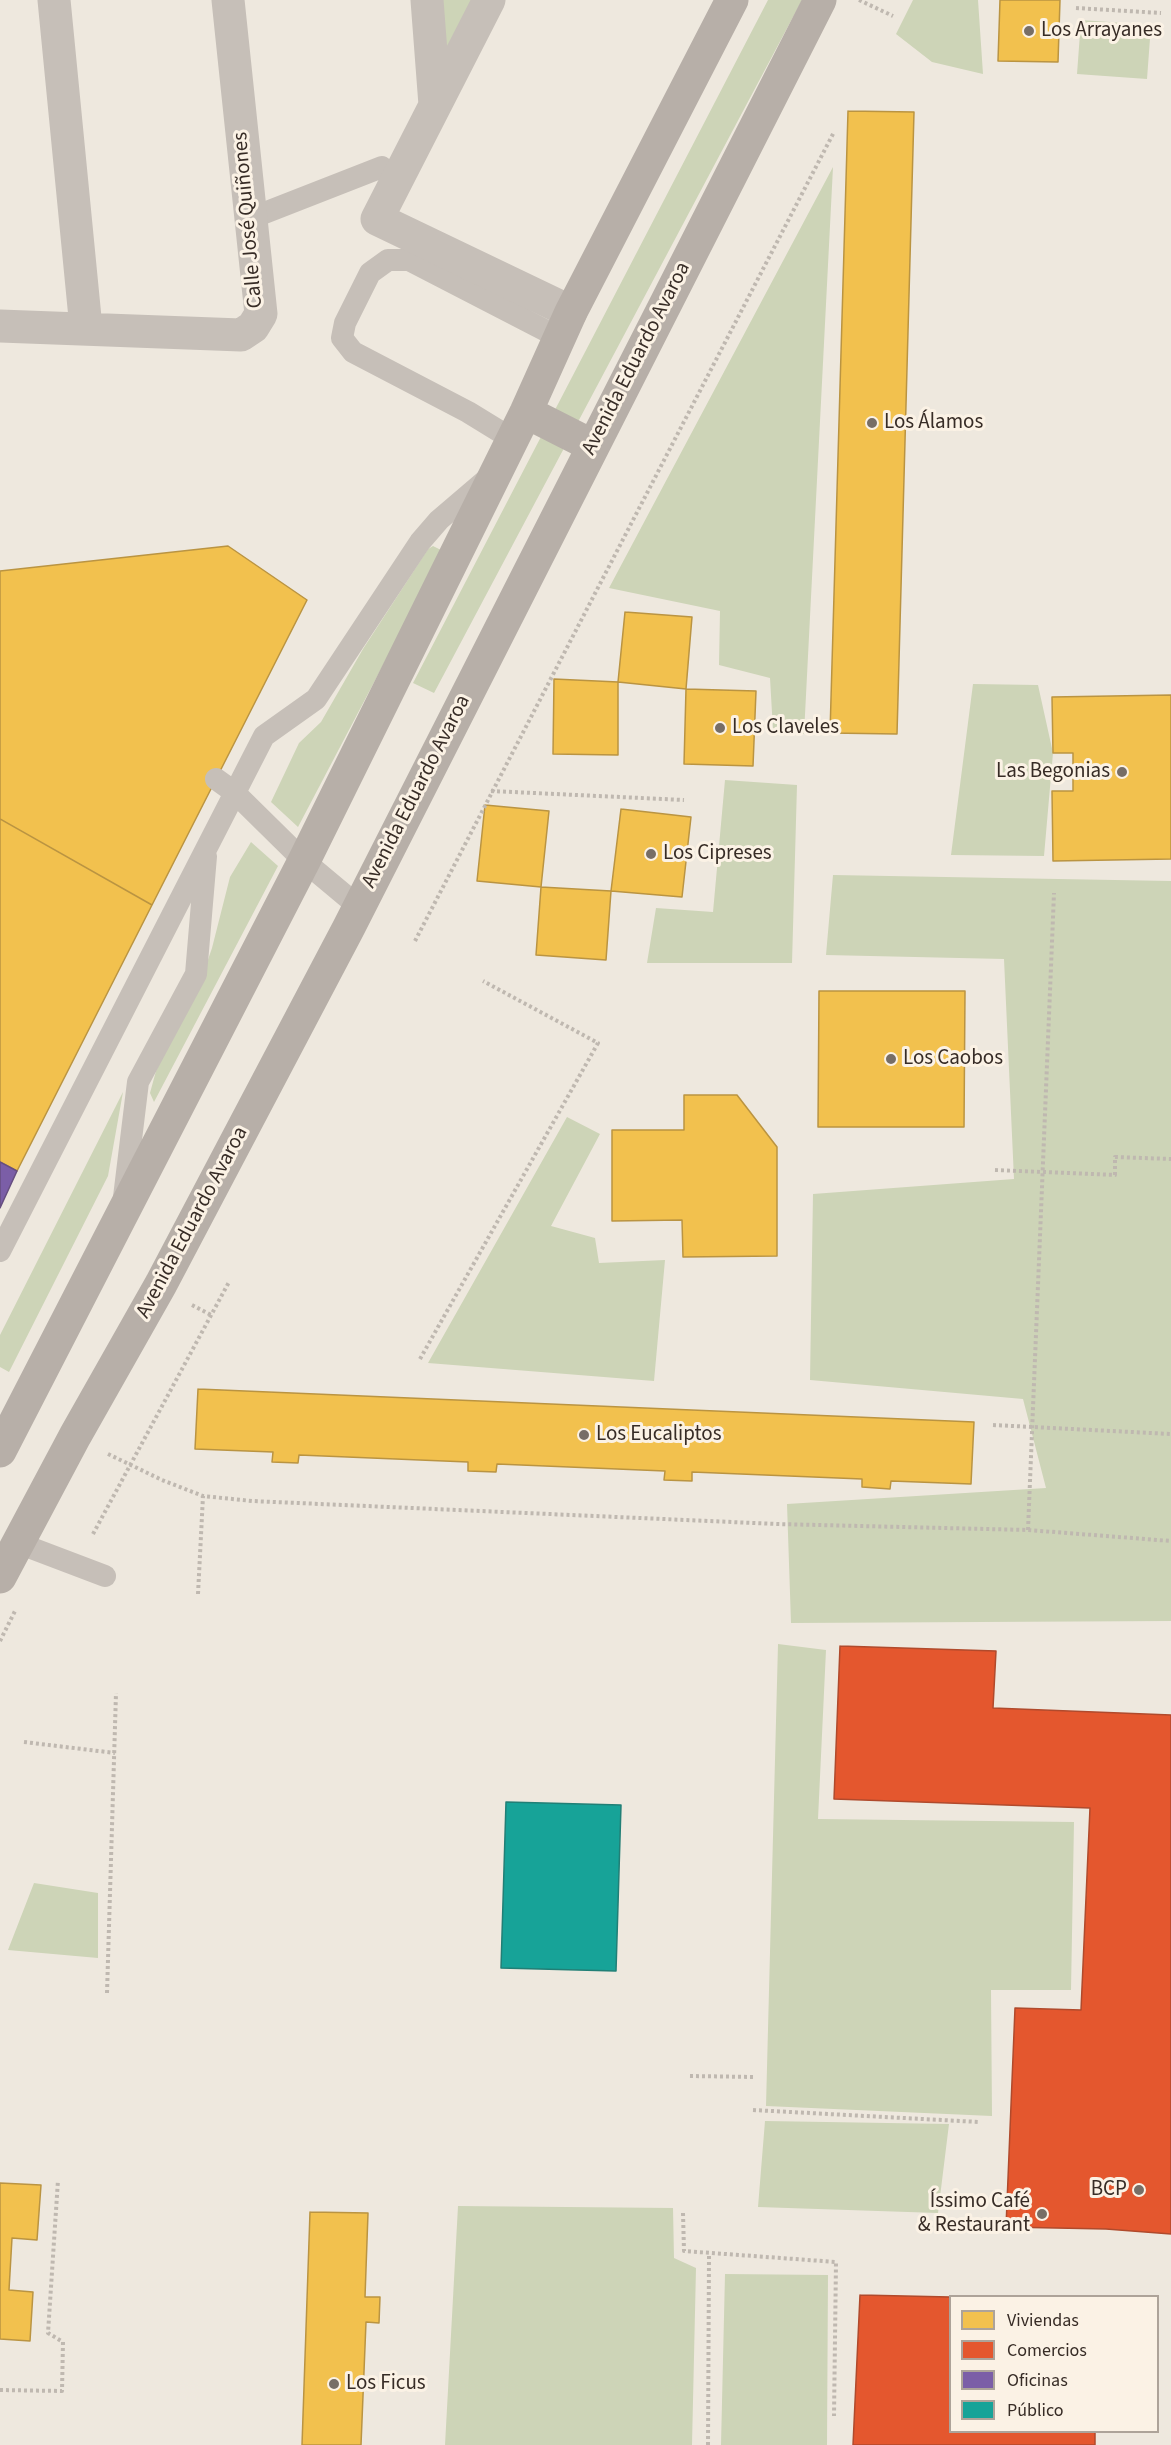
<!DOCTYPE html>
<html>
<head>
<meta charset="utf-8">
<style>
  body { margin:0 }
  #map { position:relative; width:1171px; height:2445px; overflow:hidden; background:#eee8de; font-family:"Source Sans 3",sans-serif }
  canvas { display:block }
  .legend { position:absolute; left:949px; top:2295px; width:210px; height:138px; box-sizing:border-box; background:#fbf2e5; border:2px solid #ada399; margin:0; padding:8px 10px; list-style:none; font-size:18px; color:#372c26 }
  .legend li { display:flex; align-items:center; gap:12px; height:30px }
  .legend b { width:30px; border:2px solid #ada399 }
</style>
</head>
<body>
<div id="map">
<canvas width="1171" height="2445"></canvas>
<ul class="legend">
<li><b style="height:16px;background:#f2c14e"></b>Viviendas</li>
<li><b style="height:16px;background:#e4572e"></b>Comercios</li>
<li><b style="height:16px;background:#7b5ea7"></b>Oficinas</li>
<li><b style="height:16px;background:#17a398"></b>Público</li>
</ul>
</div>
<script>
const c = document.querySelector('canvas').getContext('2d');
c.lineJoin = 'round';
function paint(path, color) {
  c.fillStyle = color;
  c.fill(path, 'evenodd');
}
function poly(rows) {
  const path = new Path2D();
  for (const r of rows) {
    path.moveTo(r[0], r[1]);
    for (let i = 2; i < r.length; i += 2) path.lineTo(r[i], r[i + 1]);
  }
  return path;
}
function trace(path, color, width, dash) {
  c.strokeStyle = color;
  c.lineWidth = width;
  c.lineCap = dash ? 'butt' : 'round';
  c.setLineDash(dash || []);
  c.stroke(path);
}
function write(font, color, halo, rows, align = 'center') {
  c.font = font + ' "Source Sans 3",sans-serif';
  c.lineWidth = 6;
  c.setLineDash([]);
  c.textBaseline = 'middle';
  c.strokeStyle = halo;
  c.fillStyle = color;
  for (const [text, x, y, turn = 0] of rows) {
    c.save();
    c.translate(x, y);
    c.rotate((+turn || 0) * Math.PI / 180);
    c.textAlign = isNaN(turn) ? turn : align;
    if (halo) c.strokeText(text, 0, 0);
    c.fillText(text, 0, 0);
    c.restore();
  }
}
paint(poly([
  [438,0,484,0,461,48,442,46],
  [768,0,802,0,434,693,413,683],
  [913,0,978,0,983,74,932,62,896,34],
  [1081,20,1151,25,1147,79,1077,74],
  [833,167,804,734,773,730,770,678,719,665,720,611,609,588],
  [433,546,443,551,298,827,271,802,299,743,321,722,363,649,428,549],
  [973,684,1038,685,1053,753,1044,856,951,855],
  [725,780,797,785,792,963,647,963,656,908,713,912],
  [251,842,278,866,154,1102,150,1093,156,1071,200,983,212,948,230,877],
  [833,875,1171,881,1171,1621,791,1623,787,1504,1046,1488,1023,1399,810,1380,813,1194,1014,1179,1004,959,826,955],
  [123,1092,108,1176,9,1372,0,1367,0,1335],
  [567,1117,600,1134,551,1226,595,1238,599,1263,665,1260,654,1381,428,1363],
  [778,1644,826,1650,818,1819,1074,1822,1071,1990,991,1990,992,2116,766,2106],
  [34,1883,98,1893,98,1958,8,1950],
  [765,2121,949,2124,938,2213,758,2207],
  [458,2206,673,2208,674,2258,696,2268,692,2445,445,2445],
  [725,2274,828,2275,827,2445,721,2445]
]), '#cdd4b7');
const homes = poly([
  [1000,0,1060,0,1058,62,998,61,1000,0],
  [848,111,914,112,897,734,830,733,848,111],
  [228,546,307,600,152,905,0,819,0,571,228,546],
  [625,612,692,617,686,689,618,682,625,612],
  [554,679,618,682,618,755,553,754,554,679],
  [686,689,756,691,753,766,684,764,686,689],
  [1171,695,1171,859,1053,861,1052,791,1073,791,1073,753,1053,753,1052,697,1171,695],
  [485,805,549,811,541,887,477,881,485,805],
  [621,809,691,817,682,897,611,891,621,809],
  [0,819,152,905,17,1171,0,1162,0,819],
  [541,887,611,891,606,960,536,955,541,887],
  [819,991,965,991,964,1127,818,1127,819,991],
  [684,1095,737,1095,777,1147,777,1256,683,1257,682,1220,612,1221,612,1130,684,1130,684,1095],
  [198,1389,974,1422,971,1484,891,1481,890,1489,862,1487,862,1479,692,1472,692,1481,664,1480,665,1471,497,1464,496,1472,468,1471,468,1462,299,1455,298,1463,272,1462,273,1452,195,1449,198,1389],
  [0,2183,41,2185,37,2240,12,2238,9,2290,33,2292,30,2341,0,2339,0,2183],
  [310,2212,368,2213,365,2297,380,2297,379,2323,366,2322,361,2445,302,2445,310,2212]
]);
paint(homes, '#f2c14e');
trace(homes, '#ba9442', 1.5);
const shops = poly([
  [840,1646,996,1651,993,1708,1171,1715,1171,2234,1106,2229,1006,2227,1015,2008,1081,2010,1090,1808,834,1799,840,1646],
  [860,2295,950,2297,950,2432,1095,2432,1095,2445,853,2445,860,2295]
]);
paint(shops, '#e4572e');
trace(shops, '#b04a2c', 1.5);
const offices = poly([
  [0,1162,17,1171,0,1208,0,1162]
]);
paint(offices, '#7b5ea7');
trace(offices, '#674f80', 1.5);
const public = poly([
  [506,1802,621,1805,616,1971,501,1968,506,1802]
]);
paint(public, '#17a398');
trace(public, '#217f76', 1.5);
trace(poly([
  [859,0,893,16],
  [1076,8,1161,13],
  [491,791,684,800],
  [415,941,834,132],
  [995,1170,1115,1175,1115,1157,1171,1159],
  [192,1305,211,1315],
  [420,1359,598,1043,483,981],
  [993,1425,1171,1434],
  [108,1454,162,1480,203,1496,252,1501,777,1524,1028,1530,1171,1541],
  [1028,1530,1054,893],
  [93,1534,229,1282],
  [198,1594,203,1496],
  [0,1641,15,1611],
  [24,1742,115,1753],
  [107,1993,116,1693],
  [690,2076,755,2077],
  [753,2110,979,2122],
  [683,2213,684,2251,836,2262,834,2416],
  [0,2390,62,2391,63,2342,48,2333,58,2180],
  [708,2445,709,2254]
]), '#bfb8b0', 4, [3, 3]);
trace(poly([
  [249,219,382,167],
  [512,439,468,412,353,352,342,338,345,323,370,273,388,260,409,260,560,338],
  [216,779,234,792,304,861,359,907],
  [124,1197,138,1082,196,974,206,856],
  [0,1251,264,736,316,699,420,542,439,520,487,479],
  [18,1543,105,1576]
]), '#c6bfb8', 22);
trace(poly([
  [54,0,86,328],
  [427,0,435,105],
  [489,0,377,219,571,312],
  [0,326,241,335,253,327,261,314,228,0]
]), '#c6bfb8', 33);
trace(poly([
  [526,412,593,446],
  [0,1451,304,861,526,412,571,312,732,0],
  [0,1577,75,1436,161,1284,348,929,820,0]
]), '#b7afa8', 33);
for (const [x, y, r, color] of [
  [1029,31,6,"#776e66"],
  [872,423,6,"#776e66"],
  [720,728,6,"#776e66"],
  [1122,772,6,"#776e66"],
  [651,854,6,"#776e66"],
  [891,1059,6,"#776e66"],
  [584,1435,6,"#776e66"],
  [1139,2190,6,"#776e66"],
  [1042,2214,6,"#776e66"],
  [334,2384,6,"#776e66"]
]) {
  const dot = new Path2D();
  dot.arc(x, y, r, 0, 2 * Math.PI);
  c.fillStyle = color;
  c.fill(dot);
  trace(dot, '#fbf2e5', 2);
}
write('21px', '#372c26', '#fbf2e5', [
  ["Los Arrayanes",1041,31],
  ["Los Álamos",884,423],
  ["Los Claveles",732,728],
  ["Las Begonias",1110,772,"right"],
  ["Los Cipreses",663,854],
  ["Los Caobos",903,1059],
  ["Los Eucaliptos",596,1435],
  ["BCP",1127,2190,"right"],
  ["Íssimo Café",1030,2202,"right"],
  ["& Restaurant",1030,2226,"right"],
  ["Los Ficus",346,2384]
], 'left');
write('21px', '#372c26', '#fbf2e5', [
  ["Calle José Quiñones",249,220,-95],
  ["Avenida Eduardo Avaroa",637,359,-63],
  ["Avenida Eduardo Avaroa",417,792,-63],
  ["Avenida Eduardo Avaroa",193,1223,-62]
]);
</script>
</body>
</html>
